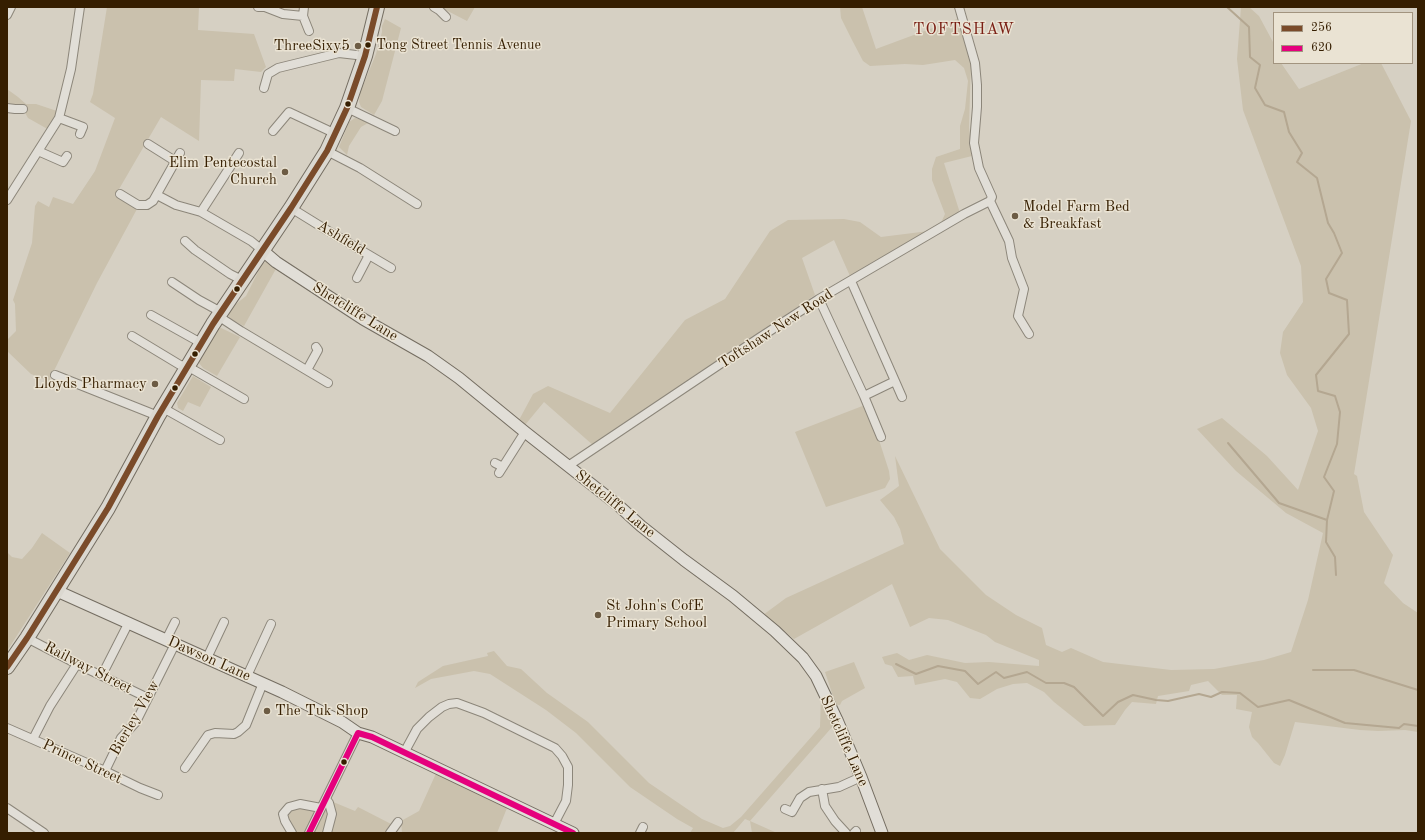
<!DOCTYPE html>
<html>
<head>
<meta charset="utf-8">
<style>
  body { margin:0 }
  #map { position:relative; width:1425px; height:840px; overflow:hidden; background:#d6d0c3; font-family:"Old Standard TT",serif }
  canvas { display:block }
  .frame { position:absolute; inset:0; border:8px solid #351e00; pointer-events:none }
  .legend { position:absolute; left:1273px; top:12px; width:140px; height:52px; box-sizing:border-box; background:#eae3d3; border:1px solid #a2947f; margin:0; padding:5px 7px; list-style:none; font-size:12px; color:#351e00 }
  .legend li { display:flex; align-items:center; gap:8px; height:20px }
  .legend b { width:20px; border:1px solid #a2947f }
</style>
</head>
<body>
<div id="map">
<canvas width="1425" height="840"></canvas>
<div class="frame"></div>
<ul class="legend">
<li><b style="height:5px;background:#7a4b2a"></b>256</li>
<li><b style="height:5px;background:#e5007d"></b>620</li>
</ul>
</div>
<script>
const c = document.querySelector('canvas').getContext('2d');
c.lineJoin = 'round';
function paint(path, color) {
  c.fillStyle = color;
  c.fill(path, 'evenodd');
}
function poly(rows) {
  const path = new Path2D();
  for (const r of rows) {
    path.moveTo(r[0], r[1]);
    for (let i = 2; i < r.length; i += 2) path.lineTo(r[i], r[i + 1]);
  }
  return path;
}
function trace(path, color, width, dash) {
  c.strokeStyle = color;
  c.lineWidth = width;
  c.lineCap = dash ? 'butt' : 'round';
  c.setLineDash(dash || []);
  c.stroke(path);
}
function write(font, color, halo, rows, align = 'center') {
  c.font = font + ' "Old Standard TT",serif';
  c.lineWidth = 3;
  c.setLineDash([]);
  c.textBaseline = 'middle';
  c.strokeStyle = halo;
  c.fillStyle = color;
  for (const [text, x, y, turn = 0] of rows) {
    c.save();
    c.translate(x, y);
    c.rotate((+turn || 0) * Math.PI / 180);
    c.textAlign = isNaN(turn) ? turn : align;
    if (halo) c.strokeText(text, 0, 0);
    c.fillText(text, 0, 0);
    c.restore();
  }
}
paint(poly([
  [107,7,199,7,198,30,254,34,266,67,261,72,235,69,234,81,201,80,199,141,161,117,115,196,137,209,97,283,49,381,31,374,7,351,7,340,16,331,15,304,13,300,32,243,35,206,38,201,49,207,53,197,73,204,95,171,115,118,90,102,93,94],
  [440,7,475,7,467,21],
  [840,7,862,7,876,49,957,19,971,62,969,127,972,156,944,163,960,213,940,225,945,214,932,180,932,169,936,157,960,149,960,126,965,109,968,81,964,68,955,60,923,65,905,64,870,66,863,61,852,40,841,18],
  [1241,7,1249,7,1259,16,1273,42,1274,63,1281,63,1299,89,1364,63,1381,63,1411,121,1354,474,1357,476,1364,512,1393,555,1384,583,1403,603,1418,613,1418,732,1405,730,1378,731,1360,730,1295,722,1285,755,1280,766,1274,763,1258,743,1252,737,1249,727,1252,712,1236,709,1237,695,1222,695,1208,681,1191,685,1189,691,1158,696,1156,704,1132,702,1125,710,1115,725,1084,726,1054,702,1044,692,1027,683,1013,684,997,689,980,699,970,698,957,682,945,679,915,685,913,676,898,677,892,666,885,664,882,657,897,653,909,660,927,655,965,663,989,662,1039,666,1039,660,995,642,986,635,948,620,929,618,910,627,892,584,794,639,763,615,786,598,904,544,900,529,894,517,880,500,899,486,895,456,940,549,986,595,1016,615,1042,628,1046,645,1062,652,1071,648,1103,662,1171,670,1214,669,1264,660,1291,652,1308,600,1323,533,1286,513,1236,471,1197,429,1222,418,1267,456,1298,490,1318,431,1311,408,1287,375,1280,353,1283,332,1303,302,1301,266,1243,110,1237,59],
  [385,19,401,28,382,101,374,115,361,107,359,102,360,93,376,54,382,32,382,26],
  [7,89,18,97,26,104,36,104,60,112,51,131,28,118,23,109,7,108],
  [355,118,370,122,361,127,349,146,347,155,339,147,349,122],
  [844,219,860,222,881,237,929,231,850,276,834,240,802,258,815,295,594,446,544,402,525,425,519,420,533,394,548,386,610,413,685,320,725,299,770,231,788,220],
  [267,261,277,267,244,326,230,319,228,314,236,304,246,296,262,264],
  [219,327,240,337,217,376,203,368,199,363,199,361],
  [193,376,211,387,200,407,188,402,183,411,178,408,177,403],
  [865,405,879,440,889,471,890,479,885,488,826,507,795,432],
  [42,533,70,553,7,651,7,552,12,557,22,559,32,548],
  [494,651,507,666,521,669,547,693,588,722,649,783,702,819,723,828,730,826,741,817,820,727,821,696,826,706,833,726,750,821,777,833,752,833,750,821,745,819,733,833,690,833,693,828,677,819,630,787,576,733,546,710,490,674,474,671,431,679,415,688,418,682,443,666,488,656,487,653],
  [854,662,865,688,842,701,840,705,836,705,825,672],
  [438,769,509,803,497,833,402,833,401,821,419,811],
  [326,799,355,811,358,807,395,826,390,833,292,833,285,821,289,807,321,808]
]), '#cac1ad');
trace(poly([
  [1227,7,1249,27,1250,57,1260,65,1255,88,1265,105,1284,112,1289,132,1302,153,1297,162,1317,178,1328,223,1334,233,1342,253,1326,279,1329,293,1347,300,1349,334,1316,375,1318,391,1335,396,1340,412,1337,444,1324,477,1334,491,1327,520,1326,542,1335,557,1336,575],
  [1228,443,1279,503,1327,520],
  [896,664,916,674,938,666,965,671,978,684,996,672,1004,678,1027,672,1046,683,1064,683,1074,687,1103,716,1118,702,1133,695,1156,700,1168,701,1199,694,1211,697,1222,692,1240,693,1258,707,1289,700,1345,723,1399,728,1404,724,1418,726],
  [1313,670,1354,670,1418,690]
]), '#b4a791', 2);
const street = poly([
  [258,7,265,7,283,14,303,16],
  [304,7,303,16,309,31],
  [434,7,439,10,446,17],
  [959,7,975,63,977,85,977,107,974,143,979,168,992,197,990,201],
  [7,15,11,7],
  [264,88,268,74,278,68,339,53,365,56],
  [7,108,15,109,23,109],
  [347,108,395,131],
  [59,118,83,127,80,134],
  [273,131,289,112,336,134],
  [148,144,175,161],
  [38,151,63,162,67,156],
  [327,151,360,168,417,204],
  [120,194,138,205,147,205,153,201,180,153],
  [157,195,176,205,201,212,251,241,262,250],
  [7,200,59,118,71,69,80,7],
  [990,201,1009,241,1012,258,1024,289,1018,316,1029,334],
  [291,208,325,229,391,268],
  [201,212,239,153],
  [185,241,195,250,230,274,242,280],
  [357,278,369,255],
  [851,281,895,381,864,396],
  [172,282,199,300,221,312],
  [819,299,864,396,881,437],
  [151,315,201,343],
  [218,316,241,331,328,383],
  [132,336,180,365,187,366,244,399],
  [307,370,318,350,316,347],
  [55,375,158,416],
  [895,381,902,397],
  [163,408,220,440],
  [495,463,503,467],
  [568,466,759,338,819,299,964,214,990,201],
  [499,473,525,432],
  [27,638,77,664,148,698],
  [166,640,175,622],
  [207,658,224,622],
  [102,675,129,622],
  [247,676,271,624],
  [7,728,105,771,140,788,158,795],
  [33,739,50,706,77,664],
  [404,753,417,729,429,717,442,707,449,704,457,703,484,713,555,748,562,756,568,767,568,785,566,801,554,824],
  [185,768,208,735,215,733,234,734,238,732,246,725,263,683],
  [105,771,121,738,136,722,175,644],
  [822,789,825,806,835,821,846,833],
  [326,799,329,803,332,814,327,833],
  [7,808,44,833],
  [785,809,792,812,800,798,809,792,839,787,861,777],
  [292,833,285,821,283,814,289,807,300,804,321,808],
  [309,833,358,733],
  [390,833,398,822],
  [640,833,643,827],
  [854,833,856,831]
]);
const secondary = poly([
  [262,250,276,262,363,319,428,356,459,378,525,432,619,506,641,526,684,560,733,596,775,631,803,658,816,676,837,720,861,777,882,833],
  [57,591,282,692,342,722,358,733,372,737,573,833]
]);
const highway = poly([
  [7,667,27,638,108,508,158,416,213,324,291,208,327,151,347,108,365,56,377,7]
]);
trace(street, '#8c867a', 10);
trace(secondary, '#746d61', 13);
trace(highway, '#746d61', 16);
trace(street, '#e1ded7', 8);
trace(secondary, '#e1ded7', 11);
trace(highway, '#dbd8d0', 14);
trace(poly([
  [7,667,27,638,108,508,158,416,213,324,291,208,327,151,347,108,365,56,377,7]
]), '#7a4b2a', 6);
trace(poly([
  [309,833,358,733,372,737,573,833]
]), '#e5007d', 6);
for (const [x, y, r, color] of [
  [368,45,3.5,"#351e00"],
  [358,46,4,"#6d5c44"],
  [348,104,3.5,"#351e00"],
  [285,172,4,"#6d5c44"],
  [1015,216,4,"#6d5c44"],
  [237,289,3.5,"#351e00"],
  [195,354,3.5,"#351e00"],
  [155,384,4,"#6d5c44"],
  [175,388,3.5,"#351e00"],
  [598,615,4,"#6d5c44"],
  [267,711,4,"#6d5c44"],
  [344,762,3.5,"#351e00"]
]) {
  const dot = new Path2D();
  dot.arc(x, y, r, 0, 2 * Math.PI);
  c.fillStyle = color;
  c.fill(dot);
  trace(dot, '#eae3d3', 1.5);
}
write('14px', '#351e00', '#eae3d3', [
  ["Tong Street Tennis Avenue",376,45]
], 'left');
write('15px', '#351e00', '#eae3d3', [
  ["ThreeSixy5",350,46],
  ["Elim Pentecostal",277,163],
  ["Church",277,180],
  ["Model Farm Bed",1023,207,"left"],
  ["& Breakfast",1023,224,"left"],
  ["Lloyds Pharmacy",147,384],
  ["St John's CofE",606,606,"left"],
  ["Primary School",606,623,"left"],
  ["The Tuk Shop",275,711,"left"]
], 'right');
write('15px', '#351e00', '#eae3d3', [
  ["Ashfield",341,238,31],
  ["Shetcliffe Lane",355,312,32],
  ["Toftshaw New Road",776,329,-33],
  ["Shetcliffe Lane",615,504,39],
  ["Dawson Lane",209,659,24],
  ["Railway Street",88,668,27],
  ["Bierley View",135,718,-60],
  ["Shetcliffe Lane",844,741,66],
  ["Prince Street",82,762,25]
]);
c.letterSpacing = '1px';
write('16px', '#7a1f14', '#eae3d3', [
  ["TOFTSHAW",964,30]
]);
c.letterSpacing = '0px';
</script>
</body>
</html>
